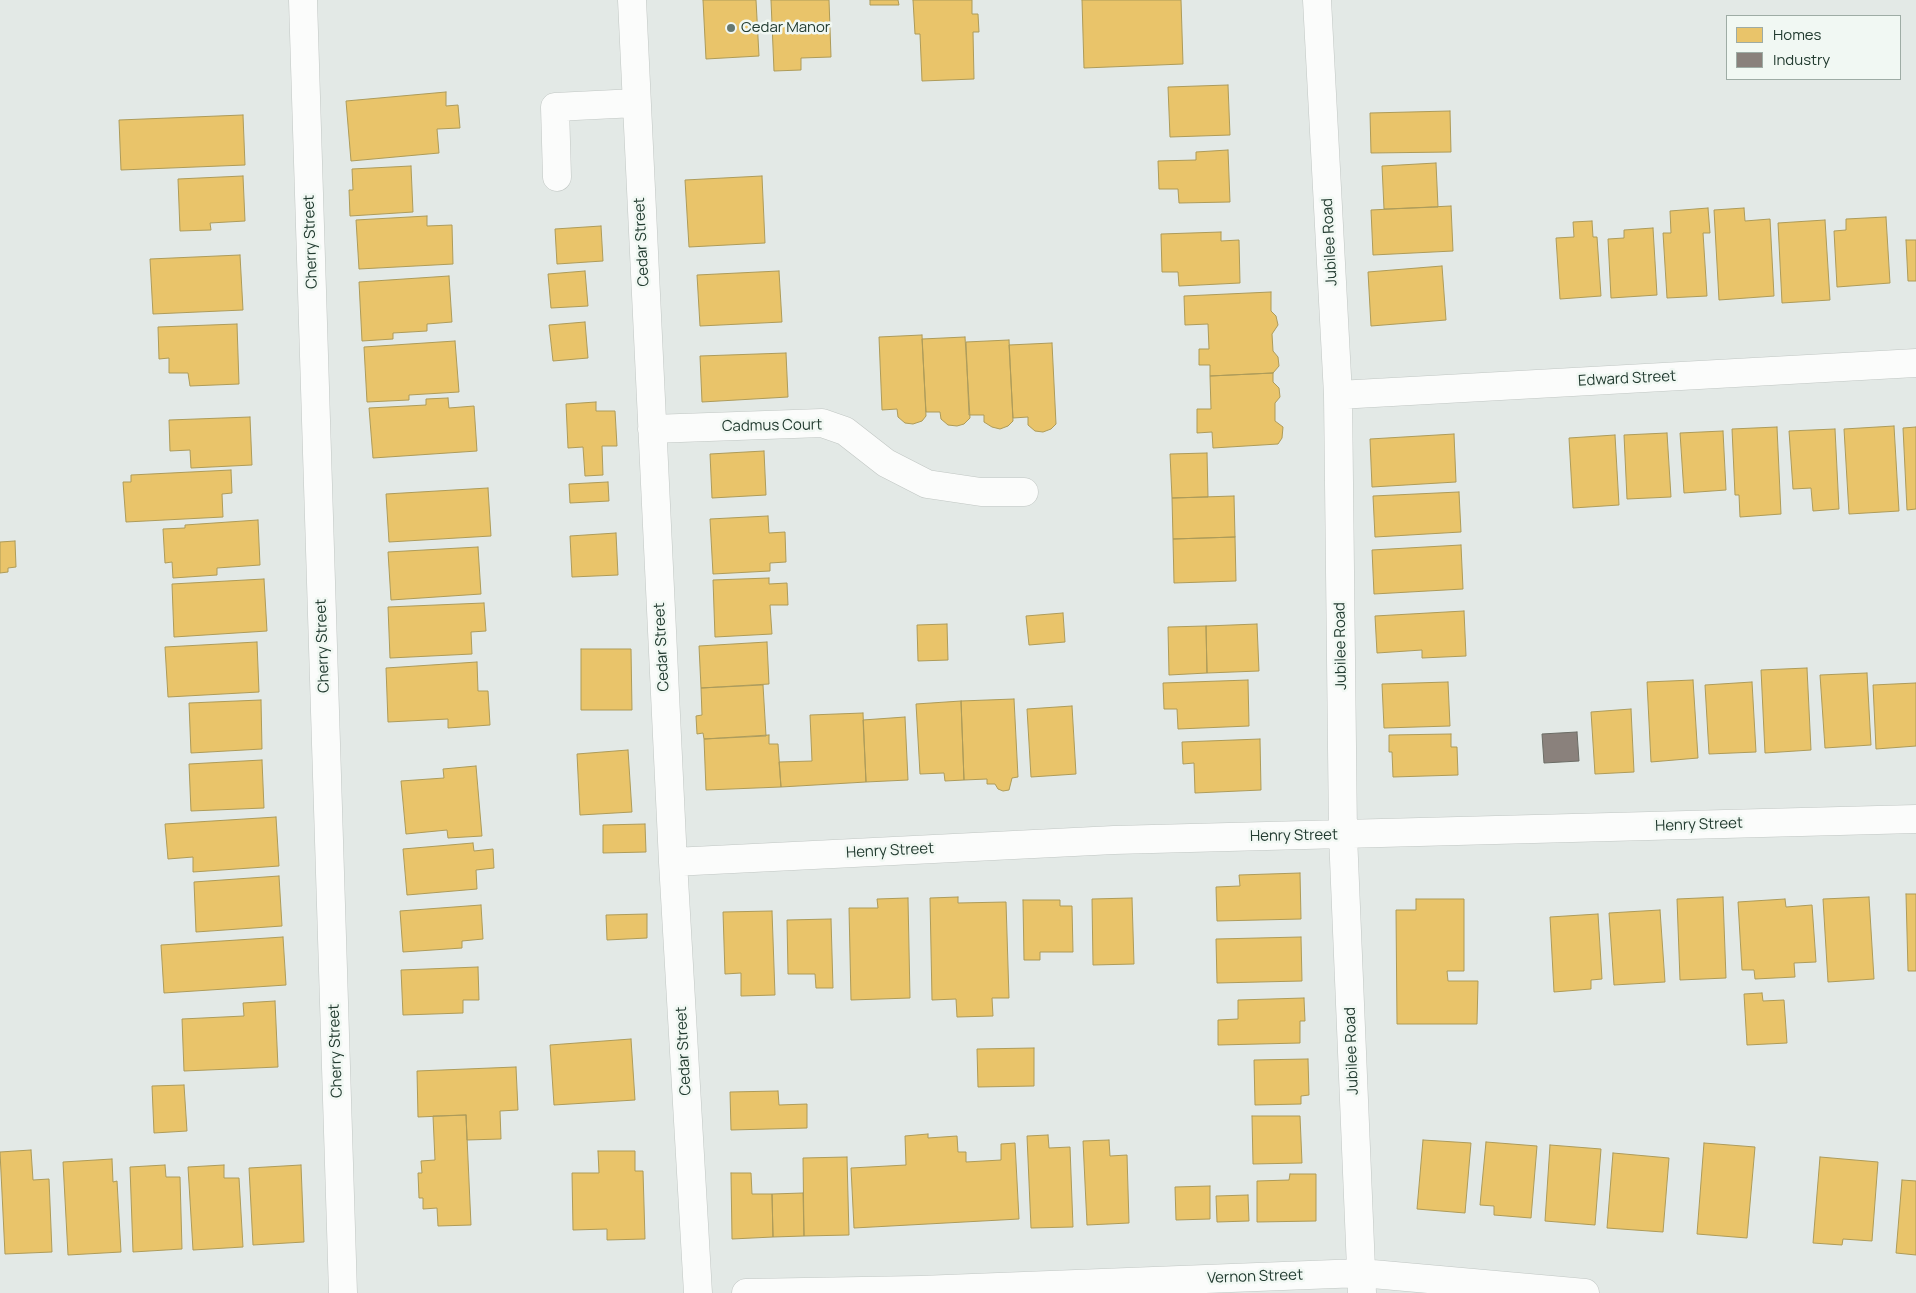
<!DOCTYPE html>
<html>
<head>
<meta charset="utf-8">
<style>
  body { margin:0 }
  #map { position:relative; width:1916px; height:1293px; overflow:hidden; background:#e3e9e6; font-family:Manrope,sans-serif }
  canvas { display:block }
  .legend { position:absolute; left:1726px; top:15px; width:175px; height:65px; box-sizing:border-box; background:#f1f8f3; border:1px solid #9eaca5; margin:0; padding:6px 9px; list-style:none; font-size:15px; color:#223b30 }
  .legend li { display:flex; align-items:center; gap:10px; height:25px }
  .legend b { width:25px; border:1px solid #9eaca5 }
</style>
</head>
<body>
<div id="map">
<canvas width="1916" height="1293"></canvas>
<ul class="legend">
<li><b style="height:14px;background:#e9c46a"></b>Homes</li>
<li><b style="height:14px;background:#8a817c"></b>Industry</li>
</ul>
</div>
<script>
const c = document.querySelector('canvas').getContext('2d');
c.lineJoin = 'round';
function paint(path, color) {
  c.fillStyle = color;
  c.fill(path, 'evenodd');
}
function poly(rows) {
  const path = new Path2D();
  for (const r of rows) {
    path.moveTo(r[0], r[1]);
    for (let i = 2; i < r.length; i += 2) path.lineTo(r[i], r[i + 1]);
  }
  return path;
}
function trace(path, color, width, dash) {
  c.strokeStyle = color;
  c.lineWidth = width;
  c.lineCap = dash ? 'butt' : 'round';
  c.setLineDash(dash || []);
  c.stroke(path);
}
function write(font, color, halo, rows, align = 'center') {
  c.font = font + ' Manrope,sans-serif';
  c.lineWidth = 5;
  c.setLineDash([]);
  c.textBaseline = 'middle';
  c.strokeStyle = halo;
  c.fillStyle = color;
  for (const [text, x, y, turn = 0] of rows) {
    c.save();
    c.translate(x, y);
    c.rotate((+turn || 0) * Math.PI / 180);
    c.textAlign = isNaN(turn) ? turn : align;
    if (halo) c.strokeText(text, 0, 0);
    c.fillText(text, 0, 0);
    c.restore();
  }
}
const homes = poly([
  [703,0,756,0,759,56,706,59,703,0],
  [771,0,829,0,831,57,801,58,801,70,774,71,771,0],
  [870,0,898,0,899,5,870,5,870,0],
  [913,0,972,0,972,14,978,14,979,32,973,32,974,79,922,81,920,34,915,34,913,0],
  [1082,0,1181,0,1183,64,1084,68,1082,0],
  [1228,85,1230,135,1170,137,1168,87,1228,85],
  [446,92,446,106,458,105,460,128,437,129,439,153,351,161,346,101,446,92],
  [1450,111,1451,152,1371,153,1370,113,1450,111],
  [243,115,245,165,121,170,119,120,243,115],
  [1228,150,1230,202,1179,203,1178,189,1159,189,1158,161,1196,160,1196,152,1228,150],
  [1436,163,1438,207,1384,209,1382,166,1436,163],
  [411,166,413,212,350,216,349,190,353,190,352,169,411,166],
  [243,176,245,221,210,223,211,230,180,231,178,179,243,176],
  [762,176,765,243,689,247,685,180,762,176],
  [1451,206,1453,251,1373,255,1371,210,1451,206],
  [1708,208,1710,233,1703,233,1707,296,1667,298,1663,233,1671,233,1670,211,1708,208],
  [1744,208,1745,221,1770,219,1774,296,1719,300,1714,210,1744,208],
  [427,216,427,226,452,225,453,264,359,269,356,220,427,216],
  [1886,217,1890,283,1837,287,1834,231,1846,230,1846,219,1886,217],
  [1825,220,1830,300,1782,303,1778,223,1825,220],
  [1592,221,1593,237,1597,237,1601,296,1560,299,1556,238,1574,237,1573,222,1592,221],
  [601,226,603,261,557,264,555,229,601,226],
  [1653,228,1657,295,1611,298,1608,239,1624,238,1624,230,1653,228],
  [1221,232,1221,241,1239,240,1240,283,1179,286,1178,272,1162,272,1161,234,1221,232],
  [1906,240,1916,240,1916,281,1908,281,1906,240],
  [240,255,243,310,153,314,150,259,240,255],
  [1442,266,1446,320,1371,326,1368,272,1442,266],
  [585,271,588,306,551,308,548,274,585,271],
  [779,271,782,322,700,326,697,275,779,271],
  [449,276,452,322,427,324,427,331,393,333,393,339,362,341,359,282,449,276],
  [1271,292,1271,311,1276,316,1278,325,1272,334,1273,351,1278,357,1279,366,1273,373,1210,376,1210,365,1199,365,1199,349,1209,349,1208,324,1185,325,1184,296,1271,292],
  [585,322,588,358,553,361,549,325,585,322],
  [237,324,239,384,190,386,188,373,169,373,169,358,159,359,158,327,237,324],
  [922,335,926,416,922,421,913,424,905,423,898,417,897,409,882,410,879,337,922,335],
  [965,337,970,418,964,424,957,426,948,425,941,419,940,412,926,412,922,339,965,337],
  [1009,340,1013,421,1008,426,1000,429,992,427,984,422,984,415,969,415,966,342,1009,340],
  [455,341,459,392,409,395,409,400,367,402,364,347,455,341],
  [1052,343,1056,424,1051,429,1043,432,1035,431,1028,425,1028,417,1013,418,1009,345,1052,343],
  [786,353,788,397,702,402,700,356,786,353],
  [1273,373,1273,382,1279,388,1280,397,1275,403,1275,421,1283,427,1282,438,1278,444,1213,448,1212,432,1197,433,1197,409,1211,409,1210,376,1273,373],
  [448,398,449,408,474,406,477,451,373,458,369,408,426,405,426,399,448,398],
  [596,402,596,411,615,411,617,446,602,446,603,475,585,476,583,447,568,448,566,404,596,402],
  [250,417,252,465,191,468,190,450,170,451,169,420,250,417],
  [1894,426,1899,511,1849,514,1844,429,1894,426],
  [1777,427,1781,514,1740,517,1739,495,1735,495,1732,429,1777,427],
  [1916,427,1916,509,1907,510,1903,428,1916,427],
  [1835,429,1839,509,1813,511,1811,488,1793,489,1789,431,1835,429],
  [1723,431,1726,490,1684,493,1680,433,1723,431],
  [1667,433,1671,497,1627,499,1624,435,1667,433],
  [1454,434,1456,482,1372,487,1370,439,1454,434],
  [1615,435,1619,505,1573,508,1569,438,1615,435],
  [764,451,766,495,712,498,710,454,764,451],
  [1207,453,1208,497,1172,498,1170,454,1207,453],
  [231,470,232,493,222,494,223,517,126,522,123,482,131,482,131,475,231,470],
  [608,482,609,501,570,503,569,484,608,482],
  [488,488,491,536,389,542,386,494,488,488],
  [1459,492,1461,532,1375,537,1373,496,1459,492],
  [1234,496,1235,537,1173,539,1172,498,1234,496],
  [768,516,769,533,785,532,786,562,770,563,770,571,713,574,710,519,768,516],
  [258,520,260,565,217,568,217,575,173,578,172,562,165,563,163,529,185,528,185,525,258,520],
  [616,533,618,575,572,577,570,536,616,533],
  [1235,537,1236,581,1174,583,1173,539,1235,537],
  [15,541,16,567,8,568,8,572,0,573,0,542,15,541],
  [1461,545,1463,589,1374,594,1372,550,1461,545],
  [478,547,481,594,391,600,388,552,478,547],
  [769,578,769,584,787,583,788,605,770,605,772,634,715,637,713,580,769,578],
  [264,579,267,631,174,637,172,584,264,579],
  [484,603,486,631,471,632,472,654,390,658,388,607,484,603],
  [1464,611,1466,656,1422,658,1422,650,1377,653,1375,616,1464,611],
  [1063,613,1065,642,1029,645,1026,616,1063,613],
  [947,624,948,660,918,661,917,625,947,624],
  [1257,624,1259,671,1207,673,1206,626,1257,624],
  [1206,626,1207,673,1169,675,1168,627,1206,626],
  [257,642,259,692,168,697,165,647,257,642],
  [767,642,769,684,701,688,699,646,767,642],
  [581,649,631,649,632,710,581,710,581,649],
  [477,662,478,691,488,691,490,725,448,728,448,719,388,722,386,668,477,662],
  [1807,668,1811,750,1765,753,1761,670,1807,668],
  [1867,673,1871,745,1825,748,1820,675,1867,673],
  [1248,680,1249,726,1178,729,1177,709,1164,709,1163,683,1248,680],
  [1693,680,1698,758,1651,762,1647,682,1693,680],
  [1448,682,1450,726,1384,728,1382,684,1448,682],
  [1752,682,1756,752,1709,754,1705,685,1752,682],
  [1916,683,1916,746,1876,749,1873,685,1916,683],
  [763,685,766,736,704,739,703,733,697,734,696,716,702,715,701,688,763,685],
  [1014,699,1018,777,1012,778,1009,790,1003,791,998,789,995,784,987,784,987,779,964,780,961,701,1014,699],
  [261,700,262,749,191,753,189,703,261,700],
  [961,701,964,780,945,781,944,773,920,774,916,704,961,701],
  [1072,706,1076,774,1031,777,1027,709,1072,706],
  [1631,709,1634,772,1595,774,1591,712,1631,709],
  [863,713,866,782,781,787,779,762,812,761,810,715,863,713],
  [905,717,908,780,866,782,863,720,905,717],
  [1451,734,1451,747,1457,747,1458,775,1393,777,1392,752,1389,752,1389,735,1451,734],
  [769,735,769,744,778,744,781,787,706,790,704,739,769,735],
  [1260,739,1261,790,1195,793,1194,763,1183,764,1182,742,1260,739],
  [628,750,632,812,580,815,577,754,628,750],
  [262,760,264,808,191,811,189,764,262,760],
  [476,766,482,836,448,838,447,830,406,834,401,781,444,778,443,769,476,766],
  [276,817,279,866,193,872,193,857,168,859,165,824,276,817],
  [645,824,646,852,603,853,603,825,645,824],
  [473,843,474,851,493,849,494,868,476,870,477,889,407,895,403,849,473,843],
  [1300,873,1301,919,1217,921,1216,887,1240,886,1239,875,1300,873],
  [279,876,282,926,196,932,194,882,279,876],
  [1906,894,1916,894,1916,971,1908,971,1906,894],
  [958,897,958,903,1006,902,1009,998,992,998,993,1016,957,1017,956,999,932,1000,930,898,958,897],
  [1723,897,1726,978,1680,980,1677,899,1723,897],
  [1869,897,1874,979,1828,982,1823,899,1869,897],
  [908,898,910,998,851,1000,849,908,878,908,877,899,908,898],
  [1132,898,1134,964,1093,965,1092,899,1132,898],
  [1416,899,1464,899,1464,971,1447,971,1448,981,1478,981,1477,1024,1397,1024,1396,910,1416,910,1416,899],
  [1785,899,1786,907,1812,905,1816,962,1794,963,1795,977,1755,979,1754,970,1742,970,1738,902,1785,899],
  [1023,900,1060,900,1060,906,1072,906,1073,952,1040,952,1040,960,1024,960,1023,900],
  [481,905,483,939,462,941,462,948,403,952,400,911,481,905],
  [1660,910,1665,982,1614,985,1609,913,1660,910],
  [772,911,775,995,741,996,741,973,725,974,723,912,772,911],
  [647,914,647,938,607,940,606,915,647,914],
  [1598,914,1602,979,1591,980,1591,989,1554,992,1550,917,1598,914],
  [831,919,833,988,816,988,815,974,788,974,787,920,831,919],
  [283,937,286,985,164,993,161,945,283,937],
  [1301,937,1302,981,1217,983,1216,939,1301,937],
  [478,967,479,1000,463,1000,463,1013,403,1015,401,970,478,967],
  [1762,993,1763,1001,1784,1000,1787,1043,1747,1045,1744,994,1762,993],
  [1304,998,1305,1021,1300,1021,1300,1043,1218,1045,1218,1020,1238,1019,1238,1000,1304,998],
  [275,1001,278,1067,184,1071,182,1019,244,1016,243,1003,275,1001],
  [631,1039,635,1100,554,1105,550,1045,631,1039],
  [1034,1048,1034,1086,978,1087,977,1049,1034,1048],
  [1308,1059,1309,1095,1301,1096,1301,1104,1255,1105,1254,1060,1308,1059],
  [516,1067,518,1110,500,1111,501,1139,467,1140,466,1115,418,1117,417,1071,516,1067],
  [184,1085,187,1131,154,1133,152,1086,184,1085],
  [778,1091,779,1105,807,1104,807,1128,731,1130,730,1092,778,1091],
  [466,1115,471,1225,438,1226,437,1208,423,1209,423,1198,419,1198,418,1173,422,1173,421,1161,435,1160,433,1116,466,1115],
  [1252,1116,1300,1116,1302,1163,1253,1164,1252,1116],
  [928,1134,928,1138,957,1136,958,1152,966,1152,966,1162,1001,1160,1001,1144,1015,1143,1019,1219,854,1228,851,1168,906,1165,905,1136,928,1134],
  [1048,1135,1049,1148,1070,1147,1073,1227,1031,1228,1027,1136,1048,1135],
  [1109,1140,1110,1156,1127,1155,1129,1223,1087,1225,1083,1141,1109,1140],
  [1423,1140,1471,1143,1465,1213,1417,1209,1423,1140],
  [1486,1142,1537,1146,1531,1218,1494,1215,1494,1206,1480,1205,1486,1142],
  [1704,1143,1755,1147,1747,1238,1697,1234,1704,1143],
  [1550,1145,1601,1149,1595,1225,1545,1221,1550,1145],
  [31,1150,33,1180,49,1179,52,1252,5,1254,0,1152,31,1150],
  [598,1151,635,1151,635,1171,643,1171,645,1239,607,1240,607,1229,573,1230,572,1173,599,1173,598,1151],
  [1613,1153,1669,1158,1663,1232,1607,1228,1613,1153],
  [847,1157,849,1235,804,1236,803,1158,847,1157],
  [1820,1157,1878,1162,1872,1241,1843,1239,1842,1245,1813,1243,1820,1157],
  [112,1159,113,1182,117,1181,121,1252,68,1255,63,1162,112,1159],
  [165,1165,166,1177,180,1177,182,1249,133,1252,130,1167,165,1165],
  [224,1165,224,1178,239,1178,243,1247,193,1250,188,1167,224,1165],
  [301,1165,304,1242,253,1245,249,1168,301,1165],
  [731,1173,751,1173,752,1194,772,1194,773,1237,732,1239,731,1173],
  [1290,1174,1316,1174,1316,1221,1257,1222,1257,1181,1289,1180,1290,1174],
  [1902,1180,1916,1181,1916,1255,1896,1253,1902,1180],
  [1210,1186,1210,1219,1176,1220,1175,1187,1210,1186],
  [803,1193,804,1236,773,1237,772,1194,803,1193],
  [1248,1195,1249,1221,1217,1222,1216,1196,1248,1195]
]);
paint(homes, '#e9c46a');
trace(homes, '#ad9b59', 1);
const industry = poly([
  [1577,732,1579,761,1544,763,1542,734,1577,732]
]);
paint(industry, '#8a817c');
trace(industry, '#6b6c65', 1);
const minor = poly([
  [303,0,343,1293],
  [632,0,673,862,698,1293],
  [1317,0,1338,395,1343,835,1362,1293],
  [557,177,555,107,636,103],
  [1338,395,1916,363],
  [652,429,822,423,845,431,886,463,927,484,981,492,1024,492],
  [673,862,1114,840,1916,819],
  [746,1293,920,1290,1361,1273,1585,1293]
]);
trace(minor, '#c0c6c3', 29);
trace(minor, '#fbfcfb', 28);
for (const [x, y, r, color] of [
  [731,28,5,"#667870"]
]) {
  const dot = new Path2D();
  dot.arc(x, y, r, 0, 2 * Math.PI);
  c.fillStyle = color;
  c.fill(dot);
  trace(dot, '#f1f8f3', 2);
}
write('15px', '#223b30', '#f1f8f3', [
  ["Cedar Manor",741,28]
], 'left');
write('15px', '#223b30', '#f1f8f3', [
  ["Cherry Street",311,242,-92],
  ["Cedar Street",642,242,-93],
  ["Jubilee Road",1330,242,-93],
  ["Edward Street",1627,379,-3],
  ["Cadmus Court",772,426,-1],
  ["Cherry Street",323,646,-92],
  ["Jubilee Road",1341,646,-91],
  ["Cedar Street",662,647,-93],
  ["Henry Street",1699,825,-2],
  ["Henry Street",1294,836,-1],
  ["Henry Street",890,851,-3],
  ["Cherry Street",336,1051,-92],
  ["Cedar Street",684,1051,-93],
  ["Jubilee Road",1352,1051,-92],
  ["Vernon Street",1255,1277,-2]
]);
</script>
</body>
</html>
